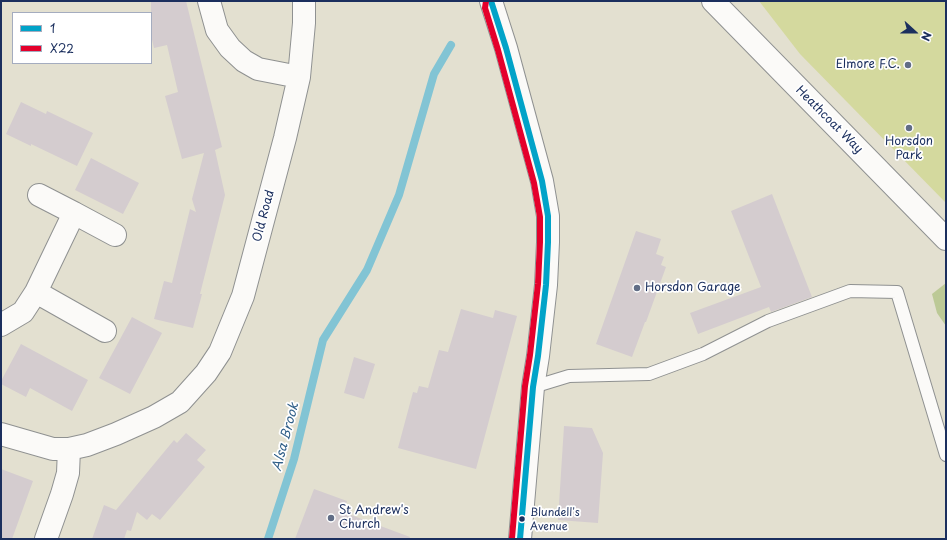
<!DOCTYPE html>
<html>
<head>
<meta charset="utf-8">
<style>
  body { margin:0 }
  #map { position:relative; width:947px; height:540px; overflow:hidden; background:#e3e0d0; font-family:"Playpen Sans",sans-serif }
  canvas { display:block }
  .frame { position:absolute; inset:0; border:2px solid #1b2f5e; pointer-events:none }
  .legend { position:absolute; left:12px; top:12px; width:140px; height:52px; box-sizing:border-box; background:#fff; border:1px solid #a4acbf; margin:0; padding:5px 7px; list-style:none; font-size:12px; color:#1b2f5e }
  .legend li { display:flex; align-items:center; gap:8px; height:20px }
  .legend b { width:20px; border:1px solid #a4acbf }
  .north { position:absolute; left:895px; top:12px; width:40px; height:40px; -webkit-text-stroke:3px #fff; paint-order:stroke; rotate:111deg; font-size:11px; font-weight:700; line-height:16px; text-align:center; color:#1b2f5e }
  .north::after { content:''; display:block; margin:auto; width:14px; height:18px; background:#1b2f5e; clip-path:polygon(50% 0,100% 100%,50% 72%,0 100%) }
</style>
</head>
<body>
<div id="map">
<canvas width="947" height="540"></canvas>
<div class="frame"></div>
<ul class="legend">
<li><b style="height:5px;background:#01a3c8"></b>1</li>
<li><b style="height:5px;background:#e4002b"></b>X22</li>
</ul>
<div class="north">N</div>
</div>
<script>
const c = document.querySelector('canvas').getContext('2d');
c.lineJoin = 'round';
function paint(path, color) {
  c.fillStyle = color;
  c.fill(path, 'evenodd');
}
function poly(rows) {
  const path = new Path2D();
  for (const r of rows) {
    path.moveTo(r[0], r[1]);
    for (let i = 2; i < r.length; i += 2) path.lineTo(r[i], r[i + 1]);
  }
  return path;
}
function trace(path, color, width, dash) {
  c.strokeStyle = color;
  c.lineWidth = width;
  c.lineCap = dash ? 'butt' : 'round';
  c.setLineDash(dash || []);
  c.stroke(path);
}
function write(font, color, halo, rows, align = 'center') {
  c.font = font + ' "Playpen Sans",sans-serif';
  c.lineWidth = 3.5;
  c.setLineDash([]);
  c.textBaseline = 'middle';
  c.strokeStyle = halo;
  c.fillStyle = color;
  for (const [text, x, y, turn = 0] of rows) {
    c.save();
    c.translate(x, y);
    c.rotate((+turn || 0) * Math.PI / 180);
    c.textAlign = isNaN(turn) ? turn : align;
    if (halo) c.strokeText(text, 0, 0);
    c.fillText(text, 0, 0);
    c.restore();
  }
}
paint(poly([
  [759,1,946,1,946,203,800,54]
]), '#d4d99e');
paint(poly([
  [946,283,946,326,937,313,932,294]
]), '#bcc996');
trace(poly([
  [268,539,294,459,323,340,367,270,399,195,434,74,451,45]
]), '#82c4d4', 8);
paint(poly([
  [151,1,186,1,222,147,215,150,225,195,200,294,202,294,193,328,154,319,164,281,172,283,190,209,196,212,192,199,204,153,182,159,165,96,178,92,167,45,154,48,151,35],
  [21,102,46,114,47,111,93,133,77,166,31,144,31,146,6,134],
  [91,158,139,183,123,214,75,190],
  [772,194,812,297,771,312,769,307,698,334,690,313,761,287,731,211],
  [636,231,661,239,656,254,664,257,661,265,666,267,646,322,645,322,632,357,596,344],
  [461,309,493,318,495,310,517,316,476,469,398,448,413,392,417,393,419,386,428,388,439,350,448,352],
  [132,317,162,333,130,394,99,378],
  [21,344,88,380,72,411,30,388,26,397,1,384,1,381],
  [354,357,375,364,364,399,344,393],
  [564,426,592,428,603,453,598,523,558,520],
  [186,433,206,450,197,460,205,467,160,520,152,514,147,520,137,512,131,531,127,530,124,539,92,539,104,505,116,510,174,440,177,443],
  [1,469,33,481,12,539,1,539],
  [314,489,347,501,343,512,410,537,409,539,295,539]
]), '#d4cccf');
const service = poly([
  [533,387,569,376,649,374,703,354,768,321,850,291,897,292,946,455]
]);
const minor = poly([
  [209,1,217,30,230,48,244,61,258,69,299,77],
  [74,213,115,235],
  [36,292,105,331],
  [1,325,23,312,36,292,74,213,39,195],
  [1,434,53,449,69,449,87,445,116,434,154,417,180,402,206,373,220,352,243,296,285,138,299,77,304,23,304,1],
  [46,539,62,494,68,473,69,449]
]);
const tertiary = poly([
  [491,1,506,48,542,181,548,216,548,242,546,285,538,356,533,387,520,539]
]);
const primary = poly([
  [713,1,946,239]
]);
trace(service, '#8f9191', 14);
trace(minor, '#8f9191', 24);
trace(tertiary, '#8f9191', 24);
trace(primary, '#8f9191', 24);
trace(service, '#fbfaf8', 12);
trace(minor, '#fbfaf8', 22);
trace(tertiary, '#fbfaf8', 22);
trace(primary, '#fbfaf8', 22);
trace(poly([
  [491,1,506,48,542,181,548,216,548,242,546,285,538,356,533,387,520,539]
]), '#01a3c8', 6);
trace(poly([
  [486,1,485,8,498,50,534,183,540,217,540,242,538,284,530,355,525,386,512,538]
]), '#e4002b', 6);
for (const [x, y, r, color] of [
  [908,65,4,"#616d86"],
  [909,128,4,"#616d86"],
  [637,288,4,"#616d86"],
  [331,518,4,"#616d86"],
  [522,519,3.5,"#1b2f5e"]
]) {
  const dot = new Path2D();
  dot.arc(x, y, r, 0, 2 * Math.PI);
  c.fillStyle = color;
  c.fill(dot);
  trace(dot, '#fff', 1.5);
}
write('11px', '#1b2f5e', '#fff', [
  ["Blundell's",530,513],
  ["Avenue",530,527]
], 'left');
write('12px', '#1b2f5e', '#fff', [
  ["Elmore F.C.",900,65,"right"],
  ["Horsdon",909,142,"center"],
  ["Park",909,156,"center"],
  ["Horsdon Garage",645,288],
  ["St Andrew's",339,511],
  ["Church",339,525]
], 'left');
write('12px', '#1b2f5e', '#fff', [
  ["Heathcoat Way",829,120,45],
  ["Old Road",264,216,-75]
]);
write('italic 13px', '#305f88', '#fff', [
  ["Alsa Brook",286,437,-75]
]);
</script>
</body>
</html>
